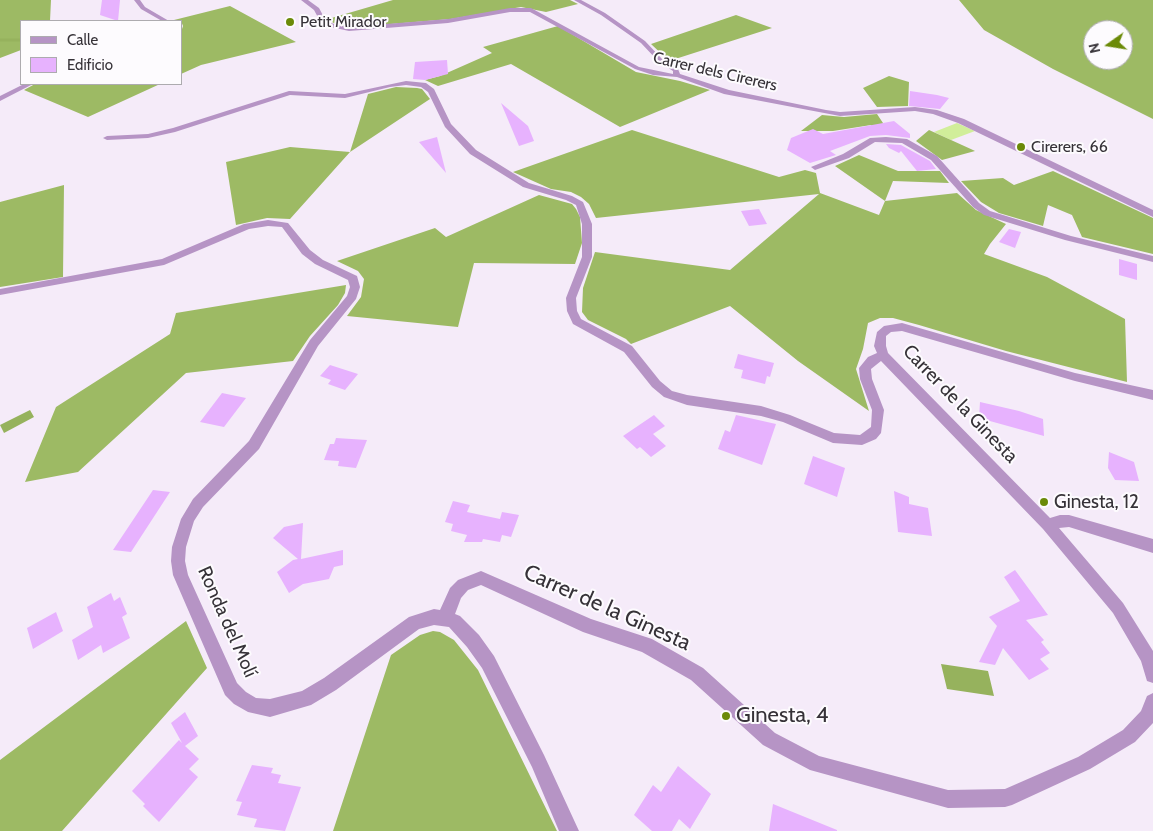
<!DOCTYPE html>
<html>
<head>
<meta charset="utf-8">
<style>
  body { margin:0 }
  #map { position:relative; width:1153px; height:831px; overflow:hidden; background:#f5ebf9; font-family:Cabin,sans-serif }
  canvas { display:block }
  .legend { position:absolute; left:20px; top:20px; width:162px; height:65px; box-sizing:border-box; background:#fdfbfe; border:1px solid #adabaf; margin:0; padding:6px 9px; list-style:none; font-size:15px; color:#363238 }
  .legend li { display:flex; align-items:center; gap:10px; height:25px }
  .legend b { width:25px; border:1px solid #adabaf }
  .north { position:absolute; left:1083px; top:20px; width:50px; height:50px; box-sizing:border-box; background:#fdfbfe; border:1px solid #adabaf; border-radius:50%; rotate:257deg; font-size:14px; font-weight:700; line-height:20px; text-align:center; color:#363238 }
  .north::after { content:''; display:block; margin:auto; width:18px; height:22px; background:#6b8a08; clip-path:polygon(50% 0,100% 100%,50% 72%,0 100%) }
</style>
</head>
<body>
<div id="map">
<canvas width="1153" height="831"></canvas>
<ul class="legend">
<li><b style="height:6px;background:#b694c5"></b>Calle</li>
<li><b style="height:14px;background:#e7b2fe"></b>Edificio</li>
</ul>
<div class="north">N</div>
</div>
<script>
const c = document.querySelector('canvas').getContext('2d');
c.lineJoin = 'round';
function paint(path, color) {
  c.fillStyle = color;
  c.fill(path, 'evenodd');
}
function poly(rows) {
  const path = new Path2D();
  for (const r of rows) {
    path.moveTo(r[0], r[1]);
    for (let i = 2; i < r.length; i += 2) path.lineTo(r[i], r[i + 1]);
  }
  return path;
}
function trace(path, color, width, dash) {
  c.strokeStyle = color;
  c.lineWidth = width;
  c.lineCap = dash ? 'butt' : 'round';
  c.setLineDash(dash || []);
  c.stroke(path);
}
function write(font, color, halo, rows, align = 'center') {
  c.font = font + ' Cabin,sans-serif';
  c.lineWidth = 4;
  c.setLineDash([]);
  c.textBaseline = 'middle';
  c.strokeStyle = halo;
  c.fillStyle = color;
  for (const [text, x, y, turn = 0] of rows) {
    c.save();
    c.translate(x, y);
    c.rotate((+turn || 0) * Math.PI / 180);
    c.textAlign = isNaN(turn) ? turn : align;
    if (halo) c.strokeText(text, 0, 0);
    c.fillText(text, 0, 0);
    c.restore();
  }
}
paint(poly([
  [957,123,975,131,951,140,934,132]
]), '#d1ee9a');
paint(poly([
  [0,0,51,0,50,21,21,21,21,50,0,58],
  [393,0,570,0,578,4,546,12,521,7,451,19,367,26,346,26,335,24,328,19],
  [959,0,1153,0,1153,119,1053,69,984,30],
  [1093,30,1123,30,1123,60,1093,60],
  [230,6,296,42,201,65,181,74,181,32,183,26,181,21,174,20],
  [736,15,772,28,669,61,651,44],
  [558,26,636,72,680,81,710,90,620,127,511,64,438,86,425,80,440,76,492,53,483,47],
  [889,76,909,82,908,106,877,107,863,88],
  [35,84,160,84,88,117,24,90],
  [396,87,417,88,422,89,430,99,350,152,290,219,267,218,236,225,226,162,290,147,350,152,368,94],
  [877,114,891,135,875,130,871,125,833,131,801,131,822,115,844,117],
  [632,130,779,177,805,170,816,173,820,193,879,215,885,201,835,166,859,155,898,171,940,171,949,183,893,181,885,201,957,193,976,210,1006,224,990,244,984,254,1047,277,1125,319,1127,382,1006,351,919,325,893,318,880,318,868,323,863,349,856,369,869,411,798,361,730,306,631,344,626,339,588,320,582,312,583,288,595,252,730,270,819,194,596,218,589,204,581,197,571,192,551,189,513,172],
  [929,130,973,150,975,151,942,160,916,141],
  [1053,171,1153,218,1153,254,1082,237,1072,215,1048,205,1043,226,999,213,981,202,961,181,1003,178,1014,185],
  [64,185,63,277,0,287,0,202],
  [539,195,572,204,576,209,580,217,582,243,575,264,474,263,458,327,347,316,361,297,364,279,358,271,337,261,435,228,446,237],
  [346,285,345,293,338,305,310,336,293,361,186,373,78,472,25,482,56,407,170,334,176,313],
  [186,621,207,668,62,831,0,831,0,760],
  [433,631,440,632,454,640,478,670,557,831,333,831,391,655,420,635]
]), '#9dba64');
paint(poly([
  [30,410,34,417,4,433,0,425],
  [941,664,988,671,994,696,947,689]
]), '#96b25d');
trace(poly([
  [0,40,21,40]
]), '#96b25d', 3);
paint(poly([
  [102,0,120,0,118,21,100,15],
  [447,60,448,74,425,80,413,79,415,62],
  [910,91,937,95,949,98,940,109,909,106],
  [501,103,528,126,534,141,519,146],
  [894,121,910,134,910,138,886,135,870,136,830,151,836,155,810,163,787,150,791,138,813,129,823,134],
  [437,137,446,173,419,142],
  [886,144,901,145,930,161,936,169,917,171,901,151,899,153,889,148],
  [759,209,767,224,749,226,741,211],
  [1009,229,1021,232,1015,248,999,242],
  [1119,259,1137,264,1137,280,1119,275],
  [738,354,774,363,770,377,767,376,765,384,741,378,743,370,734,368],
  [330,365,358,374,345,390,328,384,331,380,320,376],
  [222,393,246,398,224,427,200,422],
  [980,402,1019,411,1043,419,1044,436,979,418],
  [654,415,665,426,653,434,666,446,651,457,640,447,637,449,623,436],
  [736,415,776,424,762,465,718,449,725,430,730,432],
  [336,438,367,440,356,468,338,466,339,461,324,460,330,444,334,444],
  [1109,452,1134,462,1139,481,1115,480,1108,468],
  [813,456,845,468,837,497,804,484],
  [153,490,170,492,131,552,113,550],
  [894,491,909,497,909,504,928,508,932,536,898,532],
  [453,501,470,505,467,512,500,519,502,512,519,515,511,537,502,535,500,542,483,539,482,542,464,542,467,535,451,531,453,524,445,522],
  [303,523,301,559,343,550,343,565,334,567,329,579,303,584,289,593,277,572,293,560,298,559,273,538,284,527],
  [1015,570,1048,615,1026,620,1044,640,1041,642,1050,653,1040,659,1049,669,1029,680,1003,648,995,665,979,662,997,626,989,617,1020,601,1004,577],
  [111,593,114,601,120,597,127,614,122,617,130,638,103,653,101,645,78,660,72,640,93,627,87,607],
  [56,612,63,631,33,649,27,628],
  [185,712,198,736,185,746,199,759,189,769,198,777,159,822,143,806,145,804,132,791,179,740,182,743,171,723],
  [252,765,273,768,271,773,281,775,278,783,301,787,285,831,254,827,257,819,237,815,242,802,236,801],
  [678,766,711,794,690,829,679,819,672,831,652,831,634,815,653,785,661,792],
  [773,804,837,830,837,831,769,831]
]), '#e7b2fe');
paint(poly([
  [134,0,140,0,145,7,169,21,162,21,141,9,134,0],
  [301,0,308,0,319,8,326,21,330,23,349,27,448,19,510,8,531,8,639,67,673,74,673,71,658,61,641,43,601,15,574,0,581,0,605,13,645,41,662,59,678,69,680,74,729,90,826,110,840,112,915,107,937,110,964,119,1153,210,1153,217,958,123,933,114,915,111,840,116,724,94,677,77,653,75,635,69,530,12,510,12,448,23,349,31,326,26,321,23,314,10,301,0],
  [406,81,426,83,434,89,451,124,476,150,529,183,572,196,583,202,592,224,592,257,576,298,577,311,581,319,632,346,660,381,672,391,687,395,761,406,790,415,834,433,860,435,871,427,872,410,860,379,859,368,868,357,877,353,874,346,877,332,884,326,902,323,1075,373,1153,390,1153,400,1075,381,902,331,891,332,886,336,886,346,888,353,1050,518,1060,515,1069,515,1153,539,1153,553,1069,527,1059,528,1123,603,1153,651,1153,683,1147,681,1141,661,1113,613,1043,529,881,361,871,369,872,379,884,410,881,433,876,439,862,445,833,443,783,422,761,416,687,405,664,397,652,387,624,352,573,324,567,311,566,298,582,257,582,224,576,205,566,200,523,187,470,154,445,127,428,92,421,87,406,85,390,87,345,98,290,95,175,132,148,138,107,140,103,138,107,136,148,134,173,128,289,91,345,94,406,81],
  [24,84,33,84,0,101,0,96,24,84],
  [886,137,907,139,937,156,979,203,990,211,1071,236,1153,256,1153,262,1065,240,984,215,973,207,931,160,902,143,875,142,849,158,815,170,811,167,843,154,870,138,886,137],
  [268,220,288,223,310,250,323,260,357,276,360,287,356,299,318,346,259,449,203,507,194,521,186,547,185,561,188,575,237,683,246,692,256,698,270,699,302,691,324,678,409,617,434,609,440,610,450,588,458,580,481,571,591,619,652,639,703,668,775,733,819,756,948,790,1005,789,1078,757,1123,730,1141,711,1147,696,1153,693,1153,723,1135,742,1090,769,1012,805,1005,807,948,808,810,770,763,745,691,680,642,652,583,632,481,585,468,590,461,598,455,614,460,616,479,635,494,656,544,755,579,831,559,831,532,767,482,668,467,647,449,627,434,625,419,629,336,690,311,705,270,717,248,712,234,704,225,695,173,575,171,561,172,547,181,519,193,499,249,441,310,340,347,296,350,287,348,280,315,264,302,254,282,227,268,226,249,229,164,265,0,295,0,289,162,259,244,224,268,220]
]), '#b694c5');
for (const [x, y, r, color] of [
  [290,22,5,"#6b8a08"],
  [1021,147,5,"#6b8a08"],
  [1044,502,5,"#6b8a08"],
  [726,716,5,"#6b8a08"]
]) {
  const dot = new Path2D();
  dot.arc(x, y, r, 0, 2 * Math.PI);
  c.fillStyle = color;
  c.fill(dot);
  trace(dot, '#fdfbfe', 2);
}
write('16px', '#363238', '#fdfbfe', [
  ["Petit Mirador",300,22],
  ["Cirerers, 66",1031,147]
], 'left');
write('16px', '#363238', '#fdfbfe', [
  ["Carrer dels Cirerers",715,72,13]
]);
write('19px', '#363238', '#fdfbfe', [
  ["Carrer de la Ginesta",960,404,46],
  ["Ronda del Molí",227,622,66]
]);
write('19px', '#363238', '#fdfbfe', [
  ["Ginesta, 12",1054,502]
], 'left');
write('22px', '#363238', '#fdfbfe', [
  ["Carrer de la Ginesta",607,608,24]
]);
write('22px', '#363238', '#fdfbfe', [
  ["Ginesta, 4",736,716]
], 'left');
</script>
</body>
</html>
